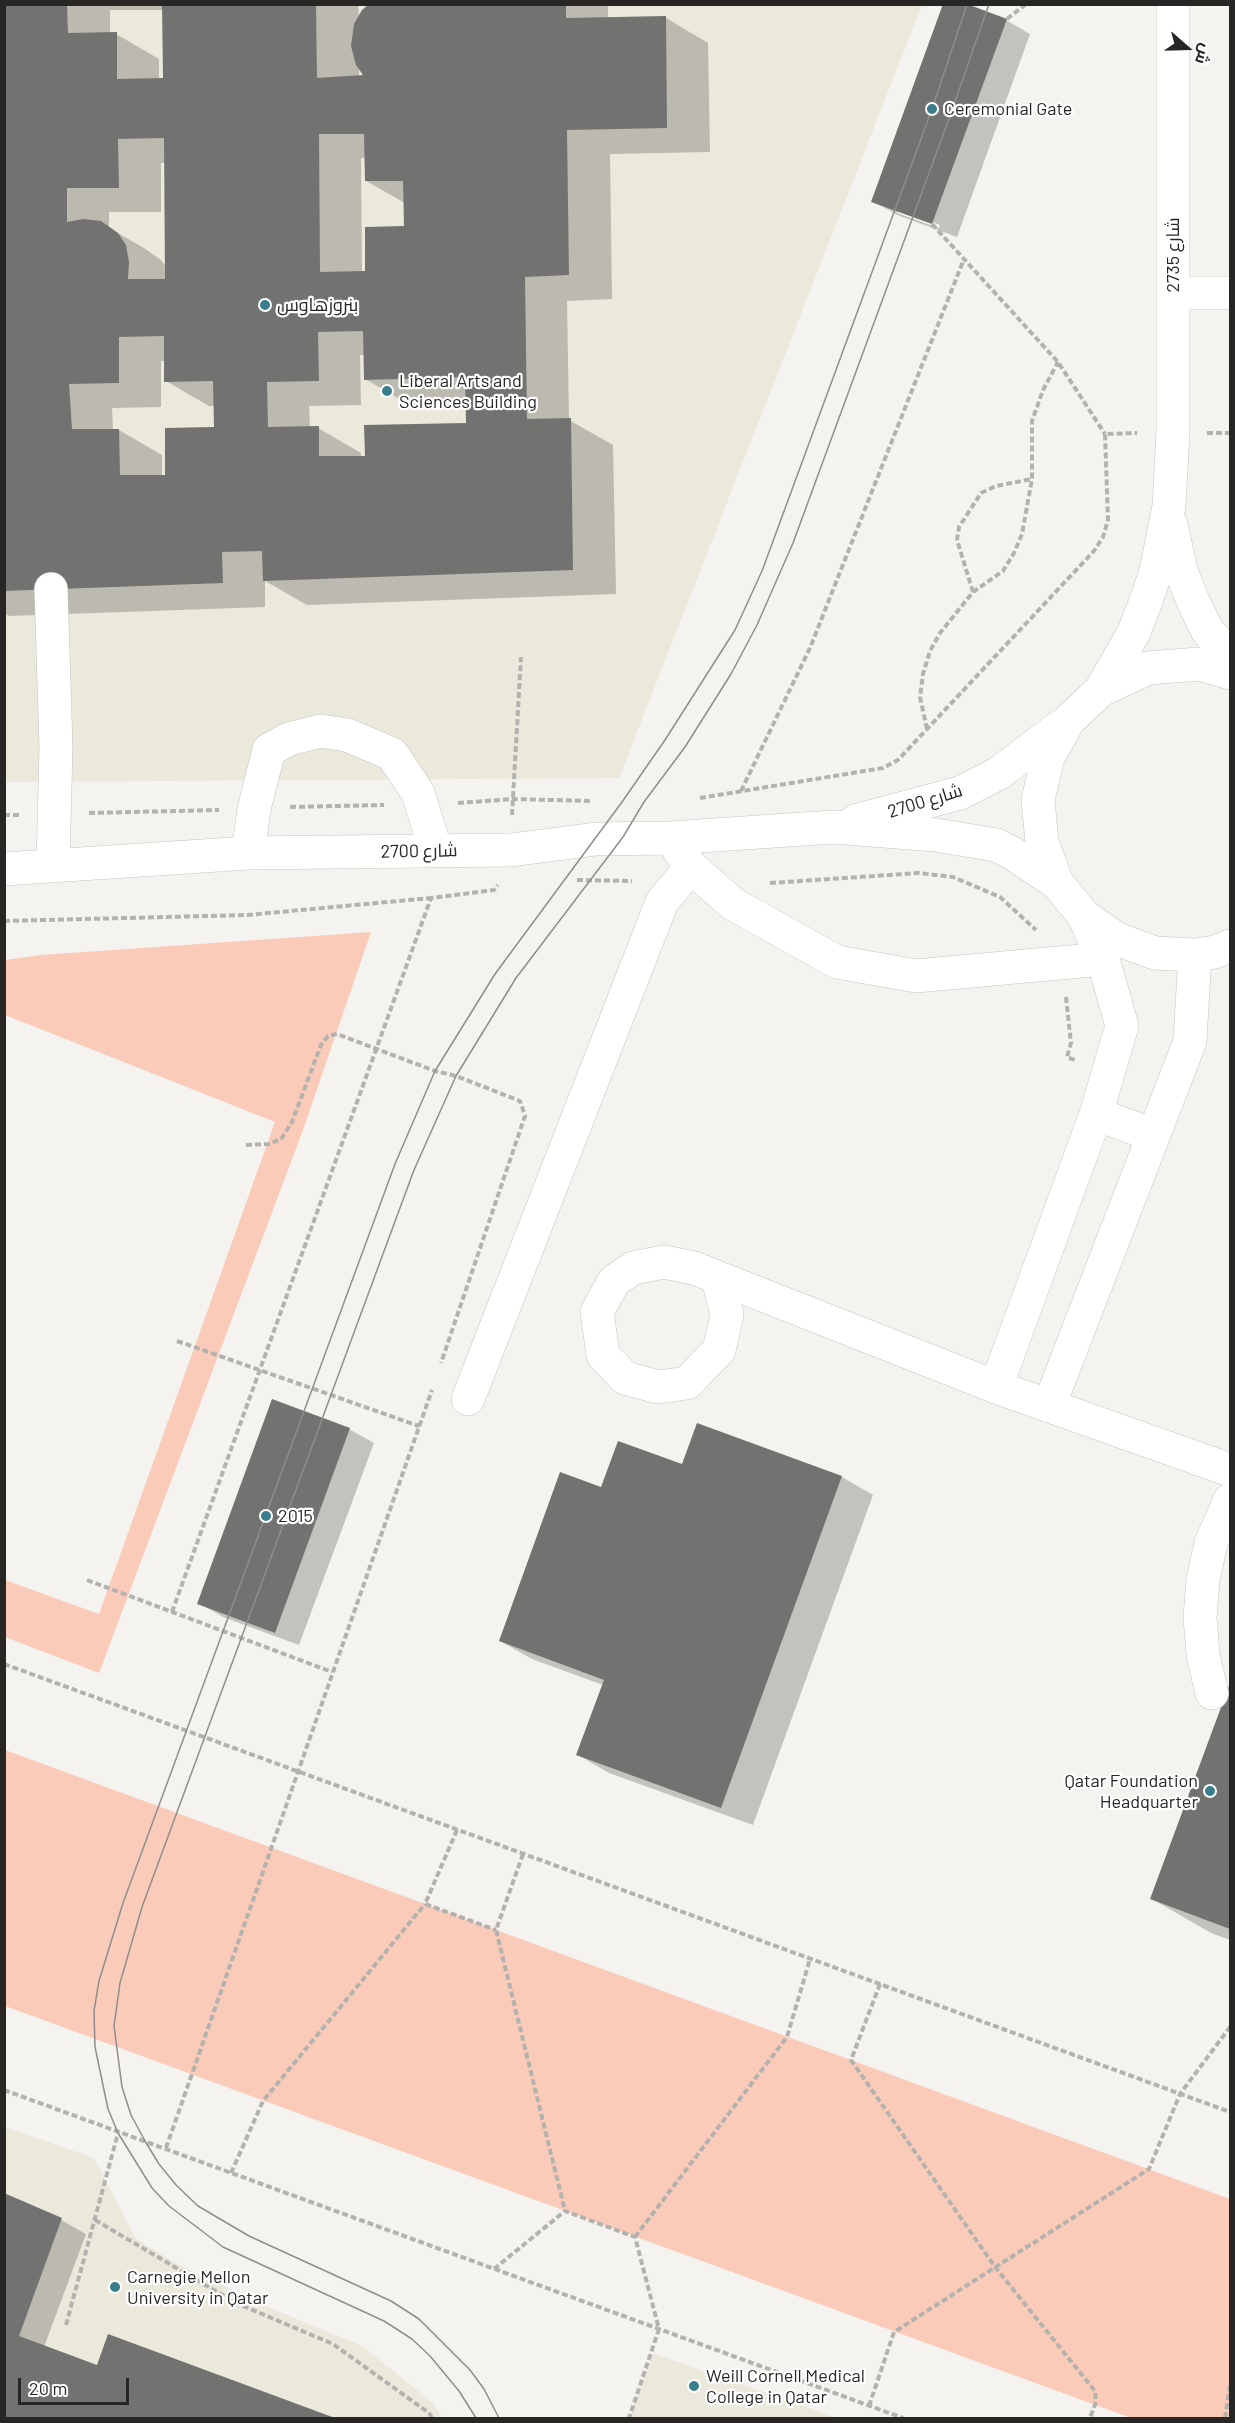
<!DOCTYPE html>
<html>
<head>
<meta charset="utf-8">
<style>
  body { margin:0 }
  #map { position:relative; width:1235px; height:2423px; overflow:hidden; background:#f4f3ef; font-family:Barlow,Cairo,sans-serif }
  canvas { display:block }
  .frame { position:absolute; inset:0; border:6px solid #272625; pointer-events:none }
  .north { position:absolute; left:1157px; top:18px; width:60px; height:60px; -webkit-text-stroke:4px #fff; paint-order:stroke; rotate:110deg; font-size:16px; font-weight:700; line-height:24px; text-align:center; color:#272625 }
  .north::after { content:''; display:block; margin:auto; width:21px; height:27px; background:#272625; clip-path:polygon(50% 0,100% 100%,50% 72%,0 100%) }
  .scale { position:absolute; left:18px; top:2378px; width:111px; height:27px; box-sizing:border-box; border:3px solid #272625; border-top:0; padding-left:8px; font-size:18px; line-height:21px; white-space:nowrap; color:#272625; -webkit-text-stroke:4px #fff; paint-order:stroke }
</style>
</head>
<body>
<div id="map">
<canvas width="1235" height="2423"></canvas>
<div class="frame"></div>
<div class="north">ش</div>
<div class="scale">20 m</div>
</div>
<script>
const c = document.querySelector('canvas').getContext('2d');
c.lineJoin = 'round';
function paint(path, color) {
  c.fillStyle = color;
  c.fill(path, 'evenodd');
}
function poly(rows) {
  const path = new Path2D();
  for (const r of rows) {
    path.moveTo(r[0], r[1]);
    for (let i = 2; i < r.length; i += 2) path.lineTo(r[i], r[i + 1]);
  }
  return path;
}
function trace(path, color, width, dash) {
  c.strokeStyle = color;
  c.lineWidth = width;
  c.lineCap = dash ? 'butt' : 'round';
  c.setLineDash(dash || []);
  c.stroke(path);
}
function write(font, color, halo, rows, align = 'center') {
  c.font = font + ' Barlow,Cairo,sans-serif';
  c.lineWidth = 4.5;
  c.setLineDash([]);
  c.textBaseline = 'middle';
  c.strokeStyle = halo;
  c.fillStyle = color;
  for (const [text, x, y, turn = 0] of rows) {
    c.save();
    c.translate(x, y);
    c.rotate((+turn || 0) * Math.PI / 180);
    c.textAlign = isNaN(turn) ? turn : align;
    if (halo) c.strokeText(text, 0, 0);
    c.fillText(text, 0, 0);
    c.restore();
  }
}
paint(poly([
  [4,5,922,5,619,778,5,782],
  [5,2127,94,2158,136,2239,179,2265,273,2309,362,2346,433,2403,442,2418,5,2418],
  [653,2353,838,2418,629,2418]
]), '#ebe8dc');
paint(poly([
  [371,932,303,1130,99,1673,5,1637,5,1580,99,1614,275,1122,5,1015,5,960,41,955],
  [5,1750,1230,2199,1230,2418,1131,2418,5,2006]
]), '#fbcbba');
paint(poly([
  [4,4,358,4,359,20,371,4,608,4,608,19,666,18,708,43,710,152,610,154,612,299,567,301,569,420,613,445,616,594,307,605,265,581,265,607,9,616,4,613],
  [110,10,163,10,164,80,159,80,159,59,116,34,110,34],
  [359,67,365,77,359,77],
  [361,158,366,158,366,181,405,203,406,228,367,273,362,273],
  [161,163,165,163,166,267,161,260,144,248,109,228,109,212,161,212],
  [360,355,365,355,365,379,408,404,467,402,468,425,361,457,361,453,318,428,310,428,309,406,361,405],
  [161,361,166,361,166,381,209,406,215,406,216,429,167,476,162,476,162,455,119,430,113,430,112,408,161,407],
  [1006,20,1030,34,957,237,897,215,873,201],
  [897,209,940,225,939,228,897,213],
  [349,1429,374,1443,299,1645,223,1617,199,1603],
  [842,1477,873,1495,753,1825,609,1773,578,1755,603,1685,532,1659,500,1641,602,1489],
  [1230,1686,1230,1940,1211,1933,1152,1899],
  [4,2195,61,2220,86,2234,44,2347,97,2367,109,2336,331,2418,4,2418]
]), '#0003');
paint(poly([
  [4,4,67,4,68,33,117,32,117,79,163,78,162,4,316,4,317,78,363,75,356,65,351,46,354,24,362,10,369,4,566,4,566,18,666,16,667,128,567,130,569,275,525,277,527,419,571,418,573,570,263,581,262,551,222,552,223,583,4,591],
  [319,134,364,134,365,181,403,181,404,226,365,227,365,271,320,272],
  [164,138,165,279,128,279,129,262,126,245,118,233,101,221,83,219,67,222,67,188,119,188,118,139],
  [363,331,364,380,465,377,466,423,364,425,365,456,319,456,319,426,268,427,267,382,319,381,318,332],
  [164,336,164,382,213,381,214,427,165,428,165,475,120,475,119,429,72,429,69,384,119,383,119,337],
  [943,4,967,4,1007,19,932,224,871,202],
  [272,1399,350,1428,275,1633,197,1604],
  [697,1423,842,1476,721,1808,576,1755,604,1680,499,1641,560,1472,601,1487,618,1441,682,1464],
  [1230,1683,1230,1929,1150,1899],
  [4,2193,62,2218,19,2336,97,2365,108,2334,335,2418,4,2418]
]), '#727370');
const minor = poly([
  [1173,293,1230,293],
  [1171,524,1181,571,1193,601,1207,630,1230,657],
  [51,589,56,747,53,865],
  [1230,673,1199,664,1148,668,1101,690,1069,720,1048,757,1038,800,1042,842,1057,883,1084,916,1117,939,1155,953,1195,955,1215,952,1230,946],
  [1101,690,1134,632,1146,601,1156,571,1169,506,1173,432,1173,4],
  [855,821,960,793,999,773,1061,726],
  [678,849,691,867,733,904,837,962,916,976,1103,959],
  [248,853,254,809,269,750,289,739,320,731,347,735,392,754,418,793,436,851],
  [4,869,248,853,511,850,596,839,670,838,833,827,936,835,996,845,1012,853,1057,883],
  [1096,1114,1153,1135],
  [718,1279,727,1315,719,1350,687,1383,658,1387,625,1378,603,1355,597,1312,614,1281,633,1268,664,1262,694,1268,996,1387,1230,1470],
  [996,1387,1096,1114,1122,1026,1103,959,1084,916],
  [468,1399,662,902,691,867],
  [1049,1406,1190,1041,1195,955],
  [1212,1693,1203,1655,1200,1617,1203,1580,1211,1543,1230,1500]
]);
trace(minor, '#c5c4c0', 34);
trace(poly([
  [1007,19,1026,4],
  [932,224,1058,362,1105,434],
  [1207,433,1230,433],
  [973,592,957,540,959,527,981,493,996,486,1032,479],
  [927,729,920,697,923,674,930,651,940,633,973,592,1003,571,1014,553,1022,534,1032,479,1032,421,1043,390,1058,362],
  [741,791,810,648,964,259],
  [700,798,883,768,898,760,1094,551,1103,537,1108,520,1105,434,1137,433],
  [458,803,513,799,591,801],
  [290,807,384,805],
  [89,813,219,810],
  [4,815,19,815],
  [512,815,521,657],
  [577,880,632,881],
  [770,883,919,873,953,877,1000,897,1036,930],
  [4,921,247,915,431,898],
  [1066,997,1071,1043,1067,1057,1075,1060],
  [246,1145,269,1144,281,1139,292,1122,321,1045,328,1036,337,1034,435,1071,456,1076,520,1101,525,1116,441,1363],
  [177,1341,419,1426],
  [87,1580,332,1672],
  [172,1612,431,898,494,890,498,885],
  [4,1664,1230,2112],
  [457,1830,425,1904,496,1930],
  [523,1854,496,1930,565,2211],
  [880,1984,851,2060,995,2267,1095,2391,1096,2402,1090,2418],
  [4,2090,903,2418],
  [166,2148,432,1390],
  [231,2173,263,2101,425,1904],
  [95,2220,236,2303,333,2344,429,2413,432,2418],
  [635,2237,787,2037,810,1959],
  [494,2269,565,2211,635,2237,659,2329,629,2418],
  [66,2325,118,2133],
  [869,2406,894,2332,1149,2169,1180,2094,1230,2027],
  [1225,2418,1230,2386]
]), '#b3b2af', 4, [6, 3]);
trace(minor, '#fff', 33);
trace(poly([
  [476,2418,459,2391,430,2356,412,2339,384,2321,223,2247,169,2206,152,2188,118,2133,108,2109,95,2047,94,2011,99,1981,123,1903,395,1164,435,1071,495,974,622,802,665,740,735,630,762,571,932,109,967,4],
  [499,2418,484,2389,470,2370,419,2319,391,2301,249,2236,198,2206,176,2185,159,2164,145,2141,131,2115,122,2087,114,2026,120,1983,142,1907,414,1170,456,1076,516,978,623,837,644,802,685,747,731,674,757,625,793,543,950,116,989,4]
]), '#8f8e8c', 1.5);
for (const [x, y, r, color] of [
  [932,109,6,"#3a7d8d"],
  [265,305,6,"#3a7d8d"],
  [387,391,6,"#3a7d8d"],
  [266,1516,6,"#3a7d8d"],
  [1210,1791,6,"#3a7d8d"],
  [115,2287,6,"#3a7d8d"],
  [694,2386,6,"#3a7d8d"]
]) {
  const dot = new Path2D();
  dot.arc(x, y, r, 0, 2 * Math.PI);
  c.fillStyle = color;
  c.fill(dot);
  trace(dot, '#fff', 2);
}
write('18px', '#272625', '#fff', [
  ["Ceremonial Gate",944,109],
  ["بنروزهاوس",277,305],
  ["Liberal Arts and",399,381],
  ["Sciences Building",399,402],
  ["2015",278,1516],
  ["Qatar Foundation",1198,1781,"right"],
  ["Headquarter",1198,1802,"right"],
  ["Carnegie Mellon",127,2277],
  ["University in Qatar",127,2298],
  ["Weill Cornell Medical",706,2376],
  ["College in Qatar",706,2397]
], 'left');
write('18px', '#272625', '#fff', [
  ["شارع 2735",1173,255,-90],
  ["شارع 2700",925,801,-17],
  ["شارع 2700",419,851,-1]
]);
</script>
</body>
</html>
